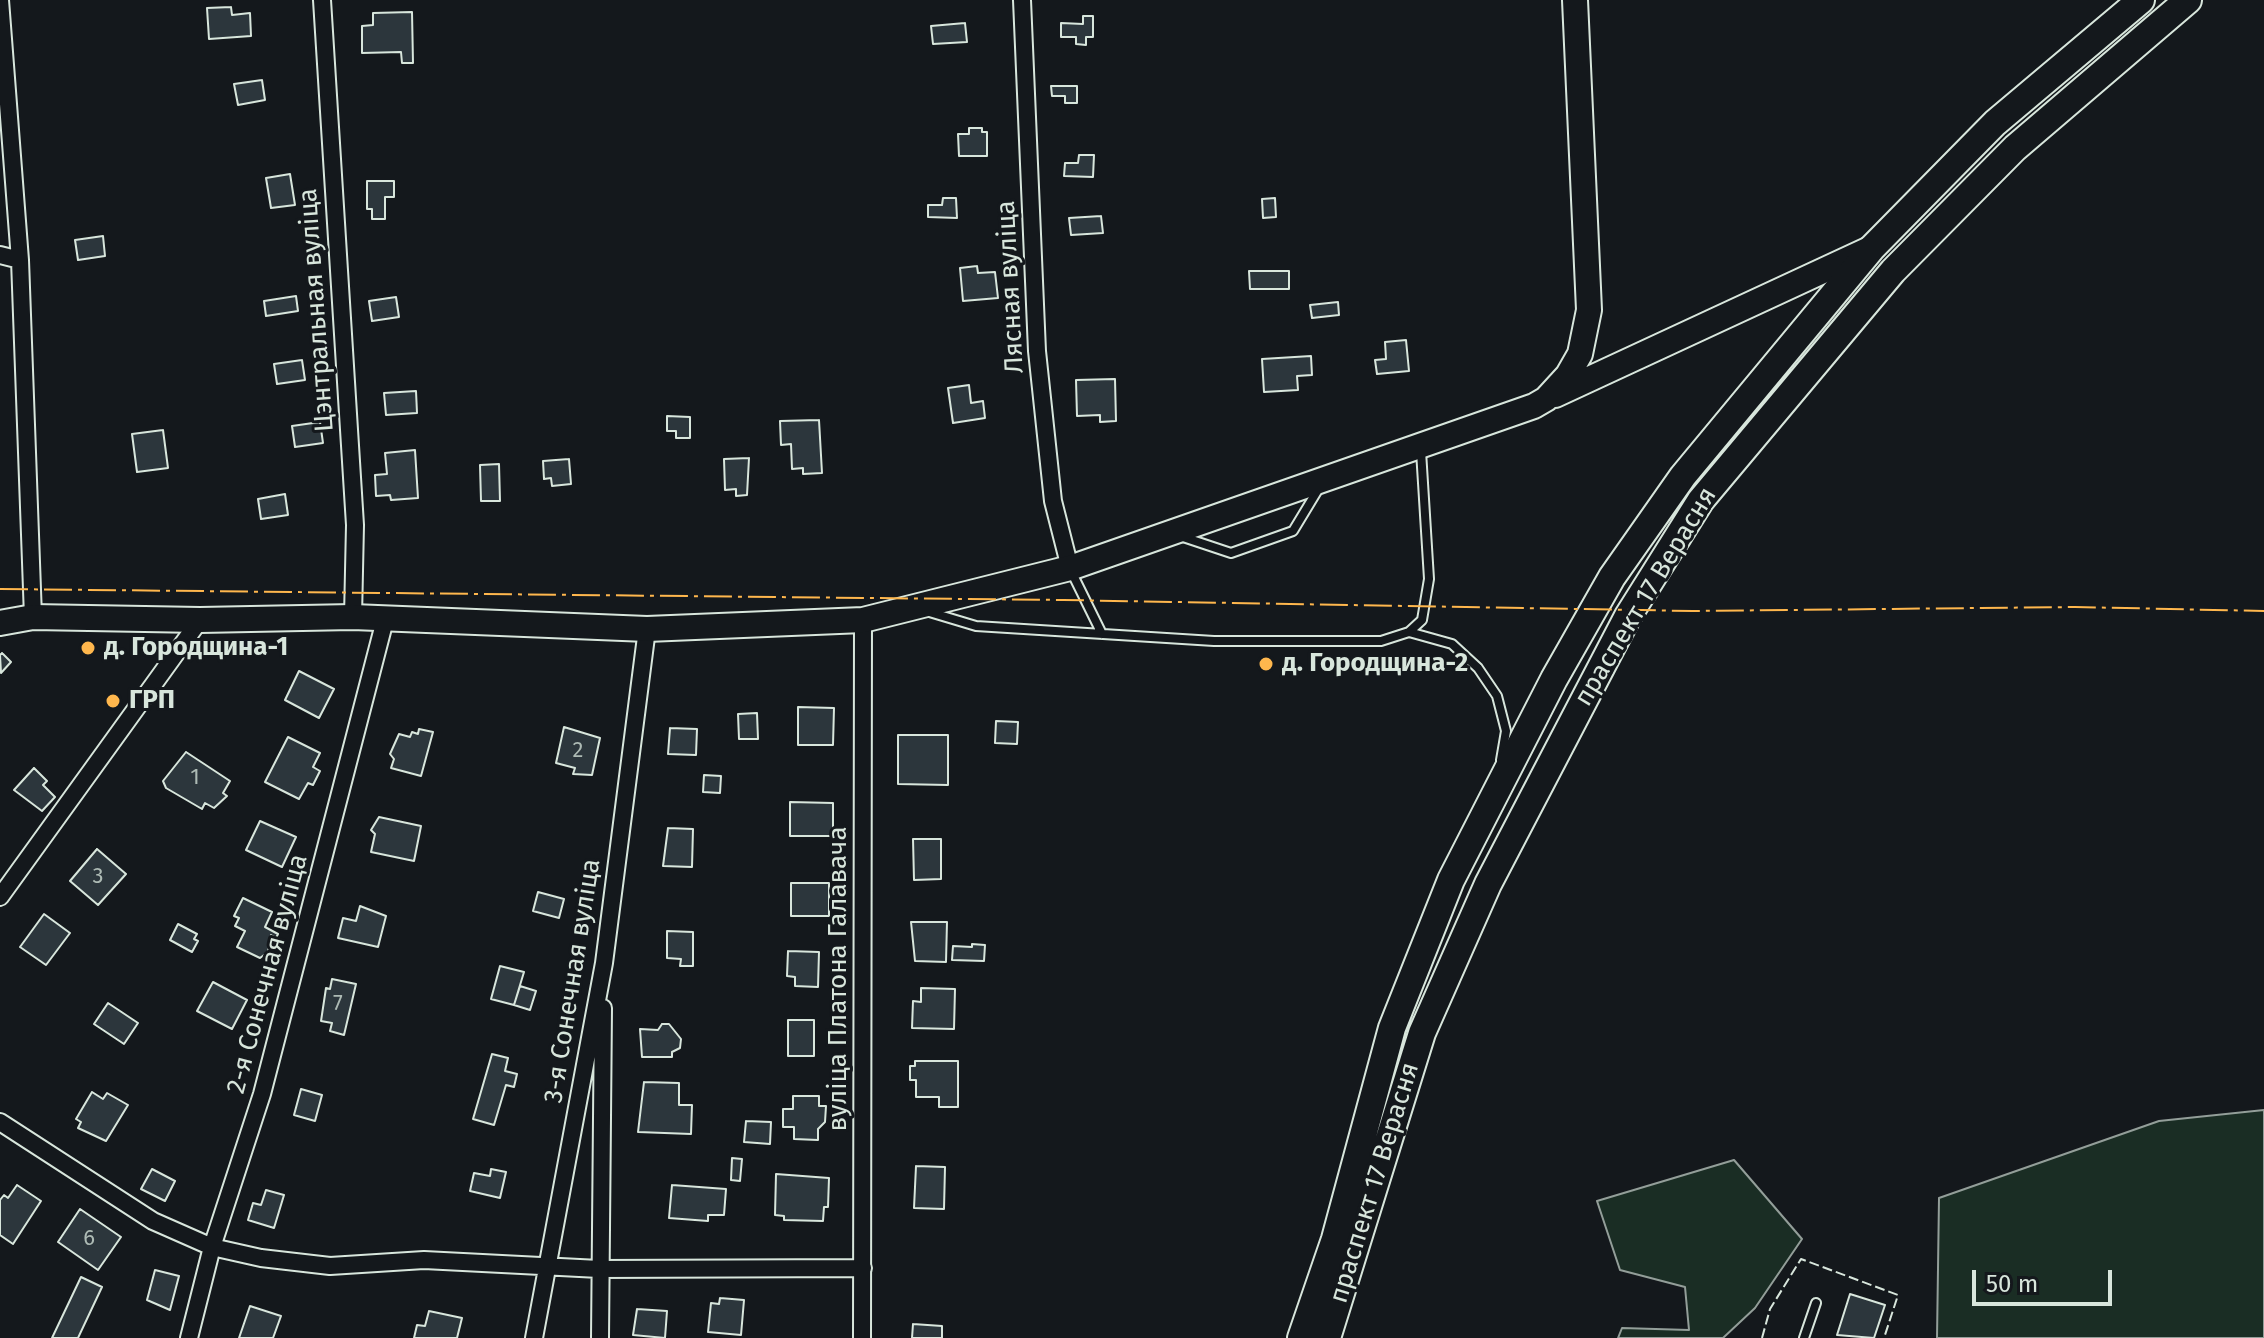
<!DOCTYPE html>
<html>
<head>
<meta charset="utf-8">
<style>
  body { margin:0 }
  #map { position:relative; width:2264px; height:1338px; overflow:hidden; background:#14181c; font-family:"Fira Sans",sans-serif }
  canvas { display:block }
  .scale { position:absolute; left:1972px; top:1270px; width:140px; height:36px; box-sizing:border-box; border:4px solid #d8e6dc; border-top:0; padding-left:10px; font-size:24px; line-height:28px; white-space:nowrap; color:#d8e6dc; -webkit-text-stroke:6px #14181c; paint-order:stroke }
</style>
</head>
<body>
<div id="map">
<canvas width="2264" height="1338"></canvas>
<div class="scale">50 m</div>
</div>
<script>
const c = document.querySelector('canvas').getContext('2d');
c.lineJoin = 'round';
function paint(path, color) {
  c.fillStyle = color;
  c.fill(path, 'evenodd');
}
function poly(rows) {
  const path = new Path2D();
  for (const r of rows) {
    path.moveTo(r[0], r[1]);
    for (let i = 2; i < r.length; i += 2) path.lineTo(r[i], r[i + 1]);
  }
  return path;
}
function trace(path, color, width, dash) {
  c.strokeStyle = color;
  c.lineWidth = width;
  c.lineCap = dash ? 'butt' : 'round';
  c.setLineDash(dash || []);
  c.stroke(path);
}
function write(font, color, halo, rows, align = 'center') {
  c.font = font + ' "Fira Sans",sans-serif';
  c.lineWidth = 6;
  c.setLineDash([]);
  c.textBaseline = 'middle';
  c.strokeStyle = halo;
  c.fillStyle = color;
  for (const [text, x, y, turn = 0] of rows) {
    c.save();
    c.translate(x, y);
    c.rotate((+turn || 0) * Math.PI / 180);
    c.textAlign = isNaN(turn) ? turn : align;
    if (halo) c.strokeText(text, 0, 0);
    c.fillText(text, 0, 0);
    c.restore();
  }
}
const green = poly([
  [2264,1110,2264,1338,1937,1338,1939,1198,2159,1121,2264,1110],
  [1734,1160,1802,1239,1755,1308,1723,1338,1618,1338,1622,1328,1689,1330,1685,1287,1620,1270,1597,1201,1734,1160]
]);
paint(green, '#1a2d24');
trace(green, '#939e99', 2);
const building = poly([
  [231,7,232,15,250,13,251,36,209,39,207,8,231,7],
  [412,12,413,63,402,63,401,52,362,53,362,26,373,25,373,13,412,12],
  [1083,16,1093,16,1093,37,1086,37,1086,45,1076,44,1076,37,1061,37,1061,23,1083,24,1083,16],
  [965,23,967,42,933,44,931,26,965,23],
  [262,80,265,100,238,105,234,84,262,80],
  [1051,86,1077,86,1077,103,1065,103,1065,96,1052,96,1051,86],
  [969,128,982,128,982,132,987,132,987,156,959,156,958,134,969,134,969,128],
  [1079,155,1094,155,1093,177,1064,176,1065,163,1078,163,1079,155],
  [290,174,295,205,271,208,266,178,290,174],
  [367,181,394,181,394,197,385,197,385,219,372,219,372,209,367,209,367,181],
  [943,198,956,198,957,218,928,217,928,205,942,205,943,198],
  [1275,198,1276,217,1263,218,1262,199,1275,198],
  [1101,216,1103,233,1071,235,1069,218,1101,216],
  [103,236,105,256,78,260,75,240,103,236],
  [977,266,978,273,995,272,998,298,963,301,960,268,977,266],
  [1249,271,1289,271,1289,289,1250,289,1249,271],
  [296,296,298,311,266,316,264,301,296,296],
  [396,297,399,317,372,321,369,301,396,297],
  [1338,302,1339,315,1312,318,1310,305,1338,302],
  [1406,340,1409,371,1377,374,1375,360,1386,359,1385,342,1406,340],
  [1311,356,1312,375,1297,376,1298,390,1264,392,1262,359,1311,356],
  [302,360,305,380,277,384,274,364,302,360],
  [1115,379,1116,421,1100,422,1100,415,1077,416,1076,380,1115,379],
  [969,385,971,403,983,401,985,418,953,423,948,388,969,385],
  [416,391,417,413,386,415,384,393,416,391],
  [667,416,690,417,690,438,676,438,676,431,667,431,667,416],
  [819,420,822,473,803,474,803,468,792,469,791,444,781,445,780,421,819,420],
  [320,422,323,443,295,447,292,426,320,422],
  [163,430,168,468,137,472,132,434,163,430],
  [415,450,418,498,391,500,390,495,376,496,375,475,387,474,385,453,415,450],
  [749,458,747,495,736,496,736,489,725,490,724,459,749,458],
  [569,459,571,484,552,486,551,478,544,479,543,461,569,459],
  [499,464,500,501,481,501,480,465,499,464],
  [285,494,288,515,261,519,258,499,285,494],
  [2,653,11,662,1,673,0,655,2,653],
  [299,671,334,689,319,718,285,700,299,671],
  [798,707,834,708,833,745,798,745,798,707],
  [757,713,758,739,739,739,738,714,757,713],
  [996,721,1018,722,1017,744,995,743,996,721],
  [564,727,600,738,592,775,573,774,575,768,556,763,564,727],
  [670,728,697,729,696,755,668,754,670,728],
  [419,729,433,732,421,776,391,768,394,759,390,754,399,734,410,737,412,732,418,734,419,729],
  [898,735,948,735,948,785,898,784,898,735],
  [288,737,320,753,313,767,320,771,313,785,308,783,299,799,265,782,288,737],
  [186,752,230,781,223,793,227,796,214,808,205,803,202,809,166,788,163,781,186,752],
  [34,768,47,781,43,785,55,797,42,811,14,790,34,768],
  [704,775,721,776,720,793,703,792,704,775],
  [790,802,833,803,833,836,790,836,790,802],
  [379,817,421,826,414,861,371,852,375,834,371,830,379,817],
  [260,821,296,837,282,867,246,850,260,821],
  [668,828,693,829,692,867,663,866,668,828],
  [913,839,941,839,941,879,914,880,913,839],
  [97,849,126,874,98,905,70,881,97,849],
  [791,883,829,883,829,916,791,916,791,883],
  [538,892,564,899,559,918,533,911,538,892],
  [243,898,272,912,265,927,278,934,276,938,271,935,268,952,260,958,237,947,245,931,235,926,239,918,234,916,243,898],
  [360,906,386,916,378,947,338,938,343,918,356,921,360,906],
  [44,914,70,933,46,965,20,947,44,914],
  [911,922,947,922,946,962,915,961,911,922],
  [178,924,197,934,194,939,198,941,192,952,170,940,178,924],
  [667,931,693,932,693,966,680,966,681,959,667,958,667,931],
  [972,944,985,945,984,961,952,960,953,946,972,947,972,944],
  [788,951,819,952,818,987,795,986,795,977,787,976,788,951],
  [500,966,524,972,514,1005,491,999,500,966],
  [332,979,356,984,344,1035,330,1031,332,1023,321,1021,326,988,330,989,332,979],
  [213,982,247,1000,232,1029,197,1011,213,982],
  [520,986,536,991,530,1010,514,1005,520,986],
  [921,988,955,989,954,1029,912,1028,913,1001,921,1002,921,988],
  [108,1003,138,1023,124,1044,94,1024,108,1003],
  [788,1020,814,1020,814,1056,788,1056,788,1020],
  [662,1024,669,1024,681,1039,680,1048,672,1052,672,1057,642,1057,640,1029,658,1030,662,1024],
  [492,1054,508,1058,505,1071,517,1074,514,1087,506,1085,494,1125,473,1119,492,1054],
  [915,1061,958,1061,958,1107,939,1107,939,1097,916,1097,916,1080,910,1080,910,1066,915,1066,915,1061],
  [644,1082,679,1083,679,1105,692,1105,691,1134,638,1132,644,1082],
  [301,1089,322,1095,315,1121,294,1115,301,1089],
  [92,1092,103,1099,107,1093,128,1105,106,1141,78,1128,81,1122,76,1119,92,1092],
  [793,1096,819,1096,819,1106,826,1106,825,1122,818,1129,818,1140,794,1139,794,1127,783,1127,783,1109,793,1109,793,1096],
  [746,1121,771,1122,770,1144,744,1142,746,1121],
  [732,1158,742,1159,740,1181,731,1180,732,1158],
  [916,1166,945,1167,944,1209,914,1208,916,1166],
  [152,1169,175,1181,165,1201,141,1189,152,1169],
  [491,1169,506,1172,500,1198,470,1191,474,1173,490,1176,491,1169],
  [776,1174,829,1178,828,1207,824,1207,823,1221,784,1220,784,1216,775,1215,776,1174],
  [17,1185,41,1201,13,1244,0,1235,0,1200,4,1195,8,1198,17,1185],
  [672,1185,726,1189,724,1215,708,1215,708,1221,669,1218,672,1185],
  [266,1190,284,1195,274,1228,248,1220,253,1203,261,1205,266,1190],
  [80,1209,121,1237,98,1270,58,1242,80,1209],
  [155,1270,179,1276,170,1310,147,1300,155,1270],
  [81,1277,102,1287,78,1338,52,1338,81,1277],
  [1850,1294,1885,1305,1874,1338,1837,1335,1850,1294],
  [720,1298,744,1300,741,1335,708,1332,711,1303,719,1304,720,1298],
  [250,1306,281,1316,273,1338,239,1338,250,1306],
  [637,1309,667,1311,665,1338,633,1335,637,1309],
  [429,1311,462,1318,457,1338,414,1338,417,1325,425,1326,429,1311],
  [913,1324,942,1326,942,1338,912,1338,913,1324]
]);
paint(building, '#2c363c');
trace(building, '#d8e6dc', 2);
const lane = poly([
  [1180,536,1231,553,1293,531,1319,488],
  [1070,569,1102,634],
  [926,611,976,626,1214,641,1381,641,1409,632,1422,620,1429,579,1421,451],
  [1409,632,1452,644,1478,668,1497,696,1506,731,1501,760],
  [1804,1338,1816,1303]
]);
const street = poly([
  [0,0,20,260,33,617],
  [322,0,355,525,353,617],
  [1022,0,1037,351,1053,501,1070,568],
  [0,255,20,260],
  [0,897,200,620],
  [0,1122,153,1221,212,1247,261,1258,330,1266,424,1260,599,1269,863,1268],
  [189,1338,212,1247,262,1094,385,620],
  [534,1338,604,963,647,629],
  [600,1338,603,1008],
  [862,1338,863,620]
]);
const secondary = poly([
  [1555,395,1872,248],
  [0,623,33,617,200,620,353,617,647,629,863,620,1070,568,1534,406,1546,399,1568,375,1580,354,1589,310,1575,0]
]);
const primary = poly([
  [1301,1338,1335,1239,1392,1028,1451,880,1554,679,1612,577,1683,476,1872,248,1995,123,2141,0],
  [1327,1338,1422,1033,1488,884,1628,616,1701,500,1893,271,2015,148,2188,0]
]);
trace(lane, '#d8e6dc', 12);
trace(street, '#d8e6dc', 20);
trace(secondary, '#d8e6dc', 28);
trace(primary, '#d8e6dc', 30);
trace(lane, '#14181c', 8);
trace(street, '#14181c', 16);
trace(secondary, '#14181c', 24);
trace(primary, '#14181c', 26);
trace(poly([
  [1762,1338,1770,1309,1801,1259,1898,1295,1884,1338]
]), '#d8e6dc', 2, [10, 4]);
trace(poly([
  [0,589,1063,600,1693,611,2075,607,2264,611]
]), '#ffb74d', 2, [28, 6, 4, 6]);
for (const [x, y, r, color] of [
  [88,648,8,"#ffb74d"],
  [1266,664,8,"#ffb74d"],
  [113,701,8,"#ffb74d"]
]) {
  const dot = new Path2D();
  dot.arc(x, y, r, 0, 2 * Math.PI);
  c.fillStyle = color;
  c.fill(dot);
  trace(dot, '#14181c', 3);
}
write('22px', '#adbab4', null, [
  ["2",578,751],
  ["1",195,778],
  ["3",98,877],
  ["7",338,1004],
  ["6",89,1239]
]);
write('26px', '#d8e6dc', '#14181c', [
  ["Лясная вуліца",1011,287,-93],
  ["Цэнтральная вуліца",317,310,-94],
  ["праспект 17 Верасня",1646,597,-59],
  ["2-я Сонечная вуліца",268,974,-75],
  ["вуліца Платона Галавача",839,979,-90],
  ["3-я Сонечная вуліца",573,981,-81],
  ["праспект 17 Верасня",1375,1183,-73]
]);
write('bold 26px', '#d8e6dc', '#14181c', [
  ["д. Городщина-1",104,648],
  ["д. Городщина-2",1282,664],
  ["ГРП",129,701]
], 'left');
</script>
</body>
</html>
